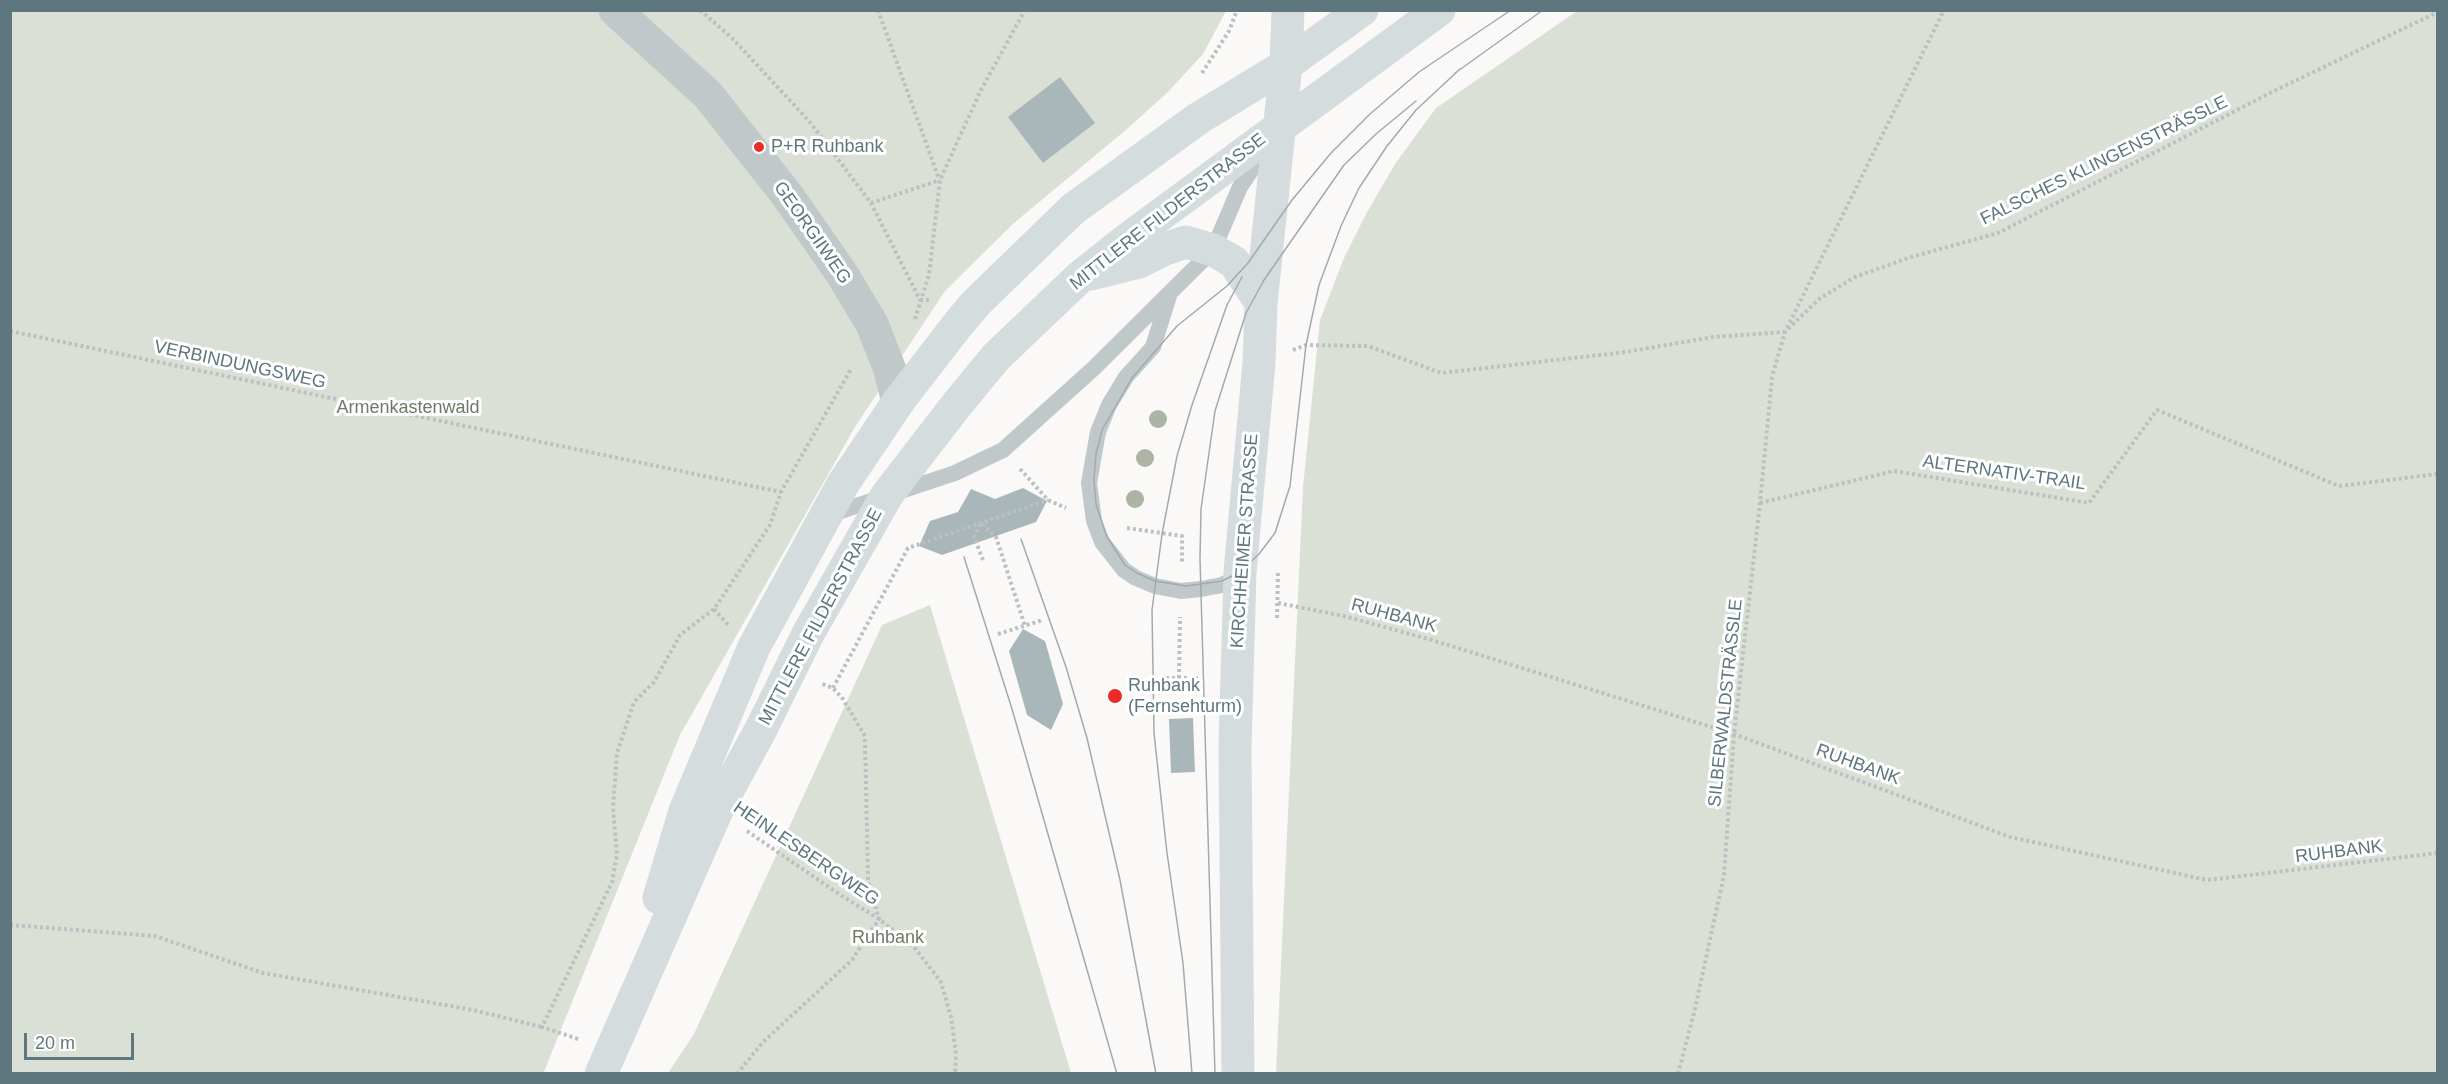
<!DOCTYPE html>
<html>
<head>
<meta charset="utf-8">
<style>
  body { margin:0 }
  #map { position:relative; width:2448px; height:1084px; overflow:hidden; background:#faf9f7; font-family:Helvetica,sans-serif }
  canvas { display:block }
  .frame { position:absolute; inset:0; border:12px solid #5e777e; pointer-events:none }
  .scale { position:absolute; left:24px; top:1033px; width:110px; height:27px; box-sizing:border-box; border:3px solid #5e777e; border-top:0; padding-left:8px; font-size:18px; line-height:21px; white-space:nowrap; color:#5e777e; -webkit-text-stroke:4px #fff; paint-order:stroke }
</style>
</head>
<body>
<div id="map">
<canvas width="2448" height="1084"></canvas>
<div class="frame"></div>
<div class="scale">20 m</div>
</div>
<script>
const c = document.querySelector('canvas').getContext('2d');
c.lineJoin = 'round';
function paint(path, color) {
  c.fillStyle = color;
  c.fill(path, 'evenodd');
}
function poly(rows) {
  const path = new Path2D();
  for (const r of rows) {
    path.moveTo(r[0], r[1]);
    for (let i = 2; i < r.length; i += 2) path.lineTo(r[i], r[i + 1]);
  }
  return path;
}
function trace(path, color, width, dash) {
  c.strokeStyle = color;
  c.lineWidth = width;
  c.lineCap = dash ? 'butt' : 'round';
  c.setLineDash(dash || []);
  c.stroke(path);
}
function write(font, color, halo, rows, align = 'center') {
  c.font = font + ' Helvetica,sans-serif';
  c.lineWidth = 6;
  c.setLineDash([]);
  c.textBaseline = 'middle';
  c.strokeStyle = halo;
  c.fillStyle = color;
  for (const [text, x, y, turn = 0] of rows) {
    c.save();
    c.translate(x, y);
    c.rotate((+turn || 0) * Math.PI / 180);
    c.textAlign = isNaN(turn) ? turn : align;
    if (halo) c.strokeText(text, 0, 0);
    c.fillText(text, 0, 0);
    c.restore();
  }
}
paint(poly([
  [10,11,1226,11,1203,54,1168,92,1127,129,1014,223,945,291,855,427,680,735,543,1074,11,1073],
  [1577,11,2437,11,2437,1073,1276,1073,1303,487,1320,320,1344,258,1366,214,1395,164,1436,108],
  [930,605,1071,1073,668,1073,694,1034,882,625]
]), '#dbe0d6');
paint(poly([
  [1060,77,1095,123,1043,163,1008,117],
  [1023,488,1047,501,1036,522,942,555,919,546,930,521,958,512,971,489,995,499],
  [1023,629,1045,641,1063,704,1051,730,1027,715,1009,651],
  [1193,718,1195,772,1171,773,1169,719]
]), '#a9b6ba');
trace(poly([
  [700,10,732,38,809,121,871,203,920,300],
  [878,10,939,179],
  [1202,73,1229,31,1237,10],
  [871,203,940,180],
  [920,300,931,300],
  [915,319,929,275,940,180,981,90,1025,10],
  [1788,329,1819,299,1855,277,1911,257,1998,233,2272,92,2438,12],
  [10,331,781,492],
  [1293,350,1306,345,1368,346,1441,373,1626,352,1713,337,1785,332],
  [1020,469,1048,500,1066,508],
  [1760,503,1894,471,2089,503,2157,410,2339,486,2438,474],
  [1127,528,1182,536,1182,562],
  [983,560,974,537,981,523,996,537,1025,626],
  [1278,603,1344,616,1432,640,1734,734,2010,837,2207,880,2438,853],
  [714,609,728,625],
  [1277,618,1278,571],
  [998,634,1043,620],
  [1160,678,1198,678],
  [1179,678,1180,617],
  [833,688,908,548,1048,500],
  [747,831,839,894,879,919,914,947,941,982,951,1017,956,1054,955,1074],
  [10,925,155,936,263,973,473,1010,542,1027],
  [578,1039,542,1027,612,882,617,855,613,808,617,753,634,702,654,682,680,635,714,609,770,525,781,492,851,369],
  [737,1074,763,1042,852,960,879,919,868,881,865,736,843,699,833,688,822,684],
  [1678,1074,1695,1009,1724,875,1734,734,1760,503,1772,377,1785,332,1944,10]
]), '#bbc0c2', 4, [3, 3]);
trace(poly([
  [1169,296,1153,347,1126,377,1109,405,1098,432,1089,483,1094,521,1102,542,1124,570,1136,578,1155,586,1181,591,1201,589,1222,585,1240,576],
  [829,515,955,473,1003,450,1094,368,1213,250,1240,187,1266,148]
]), '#c0c8ca', 16);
trace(poly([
  [615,10,708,95,787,195,842,274,872,324,890,370,898,402]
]), '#c0c8ca', 33);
trace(poly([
  [1091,274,1139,262,1165,249,1186,242,1213,250,1234,262,1261,303],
  [659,898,685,811,754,647,843,484,898,402,959,323,976,303,1073,209,1199,118,1286,65,1362,10],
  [601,1074,717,810,760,731,809,632,887,495,958,403,996,357,1080,277,1129,238,1439,10],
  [1238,1074,1235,747,1240,572,1259,363,1261,303,1286,65,1288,10]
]), '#d5dcdd', 33);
trace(poly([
  [1460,69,1416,110,1387,146,1359,188,1341,226,1319,285,1306,345,1290,486,1275,533,1259,554,1240,572,1222,581,1186,586,1155,581,1137,573,1125,565,1106,535,1096,504,1094,480,1096,454,1102,430,1132,378,1177,326,1227,286,1248,263,1292,200,1331,153,1370,114,1419,72,1511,10],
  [1455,73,1543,10],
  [1021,539,1066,667,1087,738,1120,880,1156,1074],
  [964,557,1012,709,1117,1074],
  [1192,1074,1183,963,1167,853,1154,733,1152,610,1162,534,1177,456,1192,405,1227,305,1242,277],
  [1215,1074,1200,559,1201,509,1215,411,1246,313,1264,280,1344,165,1376,134,1416,101]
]), '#a0abaf', 1.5);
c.fillStyle = '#acb4a6';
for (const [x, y] of [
  [1158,419],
  [1145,458],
  [1135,499]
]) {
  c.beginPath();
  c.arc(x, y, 9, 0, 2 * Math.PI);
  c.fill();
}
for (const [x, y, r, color] of [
  [759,147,6,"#ec2a26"],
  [1115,696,8,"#ec2a26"]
]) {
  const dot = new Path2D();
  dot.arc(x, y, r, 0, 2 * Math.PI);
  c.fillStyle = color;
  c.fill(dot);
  trace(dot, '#fff', 2);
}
write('18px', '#5e777e', '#fff', [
  ["P+R Ruhbank",771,147],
  ["Ruhbank",1128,686],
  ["(Fernsehturm)",1128,707]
], 'left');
write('18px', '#5e777e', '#fff', [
  ["FALSCHES KLINGENSTRÄSSLE",2104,161,-26],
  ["MITTLERE FILDERSTRASSE",1168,212,-38],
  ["GEORGIIWEG",812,233,55],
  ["VERBINDUNGSWEG",240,365,12],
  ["ALTERNATIV-TRAIL",2004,473,8],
  ["KIRCHHEIMER STRASSE",1245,541,-86],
  ["RUHBANK",1394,616,15],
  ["MITTLERE FILDERSTRASSE",821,617,-62],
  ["SILBERWALDSTRÄSSLE",1726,703,-84],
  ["RUHBANK",1858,765,20],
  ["RUHBANK",2339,852,-7],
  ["HEINLESBERGWEG",806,854,34]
]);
write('18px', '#6c7b63', '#fff', [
  ["Armenkastenwald",408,408],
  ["Ruhbank",888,938]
]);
</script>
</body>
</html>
